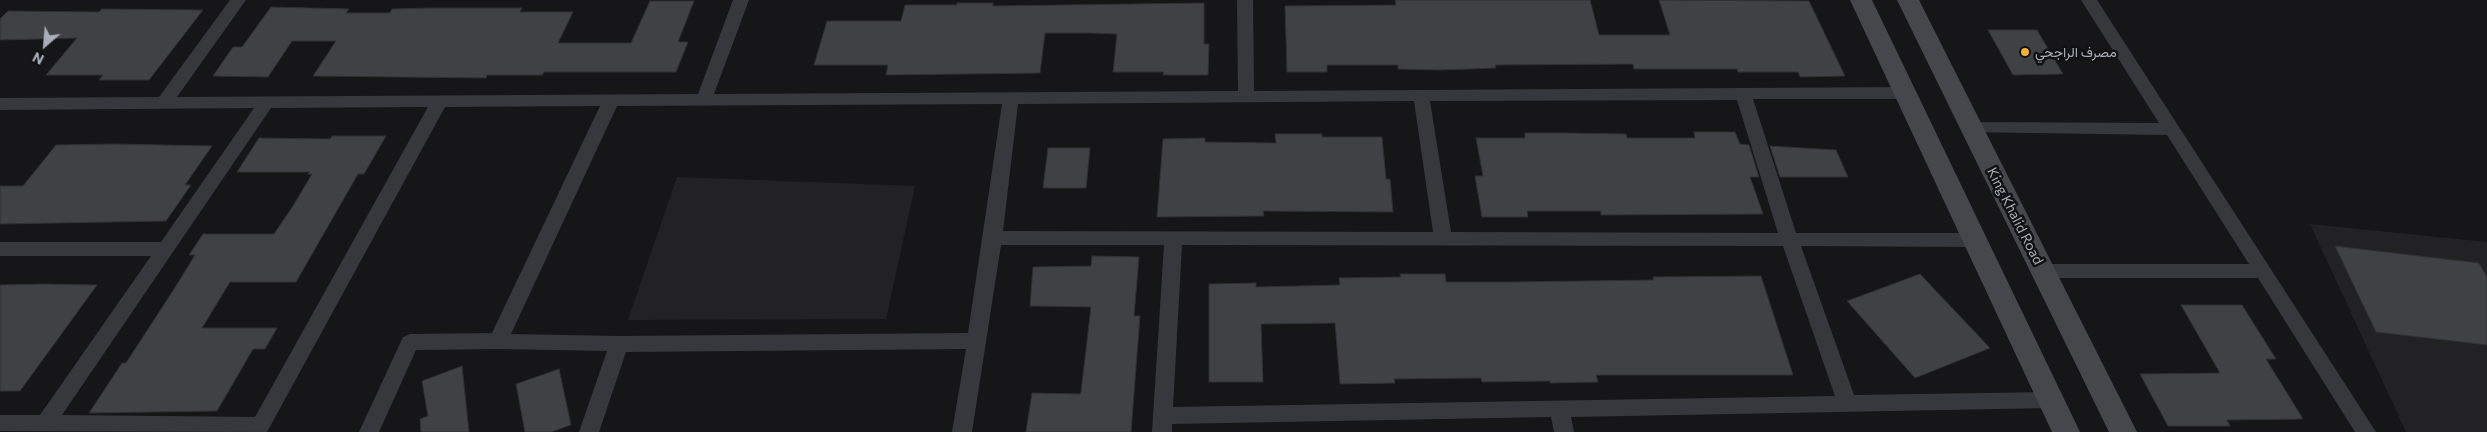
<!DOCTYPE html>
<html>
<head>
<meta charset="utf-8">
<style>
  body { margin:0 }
  #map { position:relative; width:2487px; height:432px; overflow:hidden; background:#161618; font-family:Commissioner,sans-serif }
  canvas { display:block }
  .north { position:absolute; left:20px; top:20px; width:50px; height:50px; -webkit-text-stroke:4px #111113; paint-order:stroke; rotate:207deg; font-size:14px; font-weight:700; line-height:20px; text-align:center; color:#a8adb8 }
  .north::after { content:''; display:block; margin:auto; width:18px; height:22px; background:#a8adb8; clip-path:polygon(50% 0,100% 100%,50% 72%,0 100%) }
</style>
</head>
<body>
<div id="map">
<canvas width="2487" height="432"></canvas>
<div class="north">N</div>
</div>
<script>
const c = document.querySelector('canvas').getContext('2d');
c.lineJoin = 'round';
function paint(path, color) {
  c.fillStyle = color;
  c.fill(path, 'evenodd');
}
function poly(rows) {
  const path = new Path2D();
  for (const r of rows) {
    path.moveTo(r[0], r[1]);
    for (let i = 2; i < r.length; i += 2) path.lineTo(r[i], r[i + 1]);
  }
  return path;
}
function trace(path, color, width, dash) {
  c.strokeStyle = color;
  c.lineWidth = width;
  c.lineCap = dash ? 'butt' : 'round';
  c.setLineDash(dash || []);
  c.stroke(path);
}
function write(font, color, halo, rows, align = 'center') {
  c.font = font + ' Commissioner,Vazirmatn,sans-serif';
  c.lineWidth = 5;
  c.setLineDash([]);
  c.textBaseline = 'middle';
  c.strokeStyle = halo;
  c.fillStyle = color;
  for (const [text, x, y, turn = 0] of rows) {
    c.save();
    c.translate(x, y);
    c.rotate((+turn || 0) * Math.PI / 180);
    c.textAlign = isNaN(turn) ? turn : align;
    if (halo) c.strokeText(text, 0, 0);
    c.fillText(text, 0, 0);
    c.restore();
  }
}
paint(poly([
  [677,177,915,186,886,319,628,320],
  [2310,224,2487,242,2487,432,2406,432]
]), '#222225');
const building = poly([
  [1395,0,1590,0,1599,35,1670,35,1659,0,1809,1,1845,76,1800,77,1798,72,1738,72,1737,69,1634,69,1633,64,1495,65,1496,68,1440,70,1398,69,1398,65,1327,65,1327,72,1287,72,1285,6,1396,5,1395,0],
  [650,1,694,1,678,42,688,42,676,72,544,72,542,75,487,75,486,78,313,76,336,41,292,41,268,77,213,76,233,47,242,47,271,7,349,9,346,13,390,13,392,9,429,8,522,8,520,12,573,12,558,43,631,43,650,1],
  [957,3,993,3,993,6,1204,3,1204,44,1209,44,1208,75,1163,75,1164,72,1113,72,1117,34,1091,33,1045,33,1040,73,886,75,888,65,814,65,827,21,901,21,905,5,957,5,957,3],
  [102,9,203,10,149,80,99,80,103,75,46,75,77,38,0,40,0,19,8,11,99,12,102,9],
  [1988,30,2037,30,2063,74,2013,75,1988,30],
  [1694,132,1735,132,1740,144,1749,145,1759,177,1750,177,1763,214,1601,215,1601,211,1527,211,1528,217,1482,217,1475,176,1483,176,1476,138,1525,138,1525,133,1567,133,1626,134,1627,138,1695,138,1694,132],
  [1275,134,1322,134,1322,137,1382,137,1386,179,1390,179,1393,212,1263,211,1264,216,1157,217,1163,139,1205,138,1205,142,1276,143,1275,134],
  [332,136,386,136,364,174,358,174,296,282,230,282,202,328,277,328,265,349,253,349,217,411,89,413,122,363,126,363,176,286,195,255,189,255,203,234,274,234,293,206,312,174,308,174,310,172,237,172,259,138,330,139,332,136],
  [114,144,212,146,185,185,191,185,166,221,0,224,0,186,23,186,56,145,114,144],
  [1770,146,1836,150,1848,177,1780,177,1770,146],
  [1048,148,1090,148,1086,188,1043,188,1048,148],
  [2335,246,2479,263,2487,277,2487,345,2376,332,2335,246],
  [1092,256,1139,257,1134,316,1140,316,1131,432,1026,432,1032,393,1080,394,1081,392,1091,307,1030,306,1033,267,1091,266,1092,256],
  [1400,274,1445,274,1446,282,1511,282,1654,280,1653,277,1761,276,1793,375,1596,375,1598,382,1550,383,1550,381,1482,382,1481,378,1394,379,1395,383,1340,384,1335,323,1261,324,1263,382,1209,382,1209,284,1256,283,1256,287,1340,285,1339,278,1401,277,1400,274],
  [1920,274,1990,348,1915,378,1847,301,1920,274],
  [44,284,97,285,20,391,0,391,0,285,44,284],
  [2181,305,2242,305,2276,359,2266,359,2303,419,2227,420,2230,426,2168,426,2140,374,2220,373,2181,305],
  [462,366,469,432,421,432,420,419,428,416,422,381,462,366],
  [559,369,571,425,551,432,525,432,516,384,559,369]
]);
paint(building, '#404145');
trace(building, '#303034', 1);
paint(poly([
  [230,0,246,0,177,97,698,94,733,0,749,0,714,94,1238,91,1237,0,1253,0,1254,91,1905,87,1911,89,1913,93,1911,97,1905,99,1753,99,1796,233,1975,233,1981,235,1984,240,1981,245,1975,247,1801,246,1854,395,2051,392,2058,394,2061,400,2058,406,2051,408,1571,417,1574,432,1554,432,1551,417,1172,424,1172,432,1152,432,1164,245,1001,245,972,432,952,432,966,349,626,352,599,432,579,432,607,351,498,349,416,350,379,432,359,432,403,337,410,334,492,333,600,106,445,107,267,432,0,431,0,415,40,415,151,256,0,256,0,242,161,242,254,108,0,110,0,98,159,97,230,0],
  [1737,100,1778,233,1451,232,1430,101,1737,100],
  [1414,101,1433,232,1003,231,1018,104,1414,101],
  [1002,104,968,333,619,336,511,334,617,106,1002,104],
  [428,107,255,417,62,415,271,108,428,107],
  [1182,245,1783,246,1835,396,1173,407,1182,245],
  [2081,0,2097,0,2376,432,2355,432,2258,278,2043,278,2037,276,2034,271,2037,266,2043,264,2249,264,2167,135,1965,132,1963,128,1965,124,1971,122,2159,123,2081,0]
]), '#37383d');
paint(poly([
  [1850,0,1872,0,2080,432,2052,432,1850,0],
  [1897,0,1919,0,2137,432,2109,432,1897,0]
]), '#45474d');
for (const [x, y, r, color] of [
  [2025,52,5,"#f2b134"]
]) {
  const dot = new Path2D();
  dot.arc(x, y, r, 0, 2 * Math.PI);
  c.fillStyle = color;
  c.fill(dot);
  trace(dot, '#111113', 2);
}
write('14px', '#a8adb8', '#111113', [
  ["مصرف الراجحي",2035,52]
], 'left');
write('14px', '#a8adb8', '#111113', [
  ["King Khalid Road",2015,216,63]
]);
</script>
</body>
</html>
